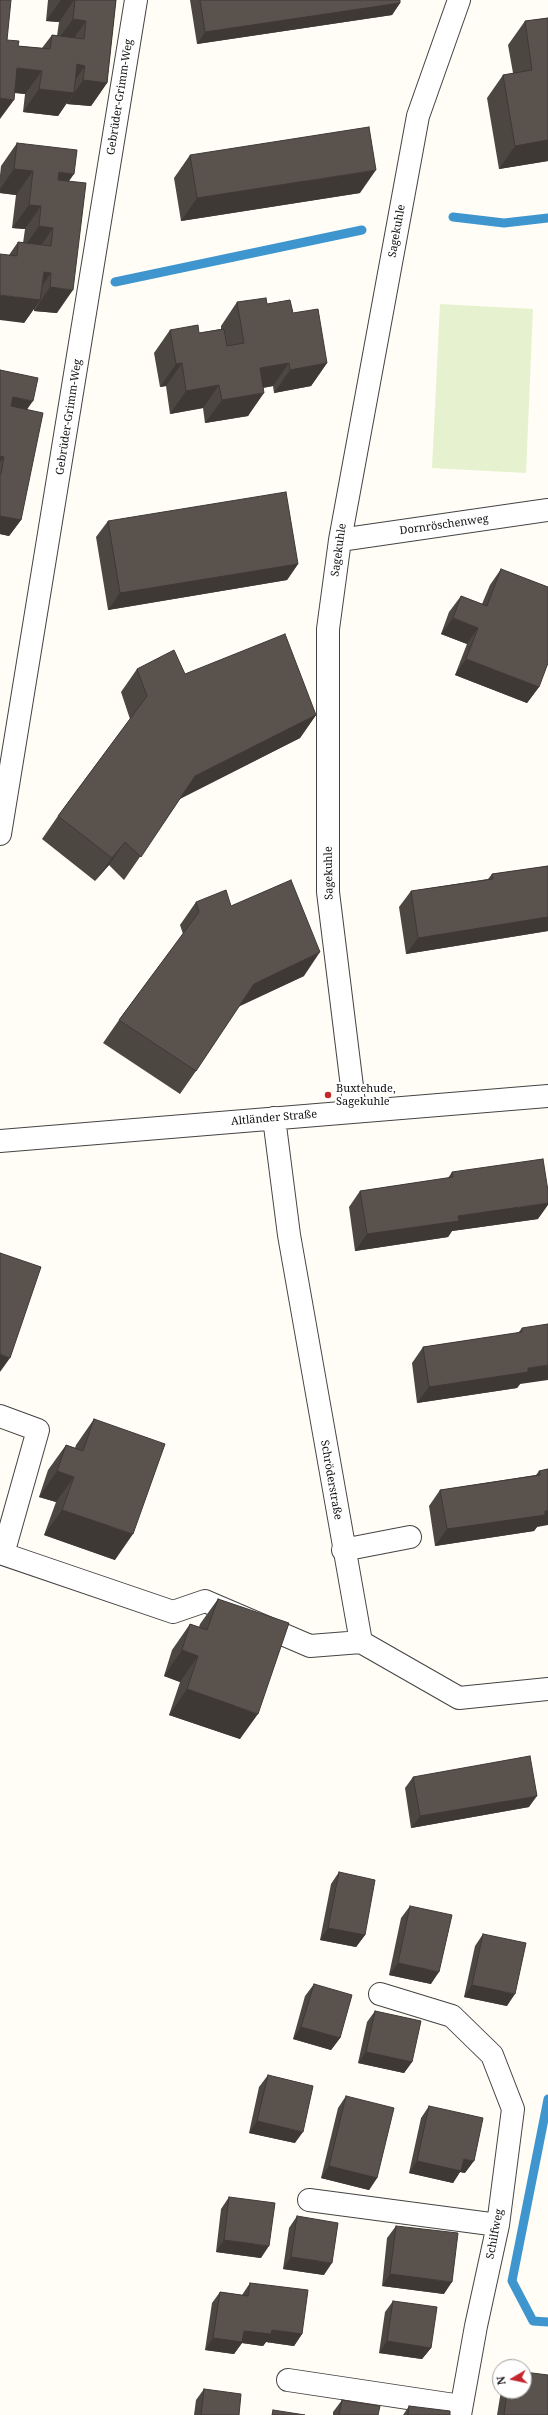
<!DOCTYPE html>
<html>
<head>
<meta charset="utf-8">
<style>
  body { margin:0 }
  #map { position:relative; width:548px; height:2415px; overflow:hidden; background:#fffdf5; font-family:"Noto Serif",serif }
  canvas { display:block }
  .north { position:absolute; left:492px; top:2359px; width:40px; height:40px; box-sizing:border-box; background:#fff; border:1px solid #a0a0a0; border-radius:50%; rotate:261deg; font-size:11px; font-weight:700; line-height:16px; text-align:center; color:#111 }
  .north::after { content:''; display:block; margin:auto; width:14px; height:18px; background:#c4262e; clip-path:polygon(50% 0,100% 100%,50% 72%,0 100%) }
</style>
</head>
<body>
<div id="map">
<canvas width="548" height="2415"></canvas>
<div class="north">N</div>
</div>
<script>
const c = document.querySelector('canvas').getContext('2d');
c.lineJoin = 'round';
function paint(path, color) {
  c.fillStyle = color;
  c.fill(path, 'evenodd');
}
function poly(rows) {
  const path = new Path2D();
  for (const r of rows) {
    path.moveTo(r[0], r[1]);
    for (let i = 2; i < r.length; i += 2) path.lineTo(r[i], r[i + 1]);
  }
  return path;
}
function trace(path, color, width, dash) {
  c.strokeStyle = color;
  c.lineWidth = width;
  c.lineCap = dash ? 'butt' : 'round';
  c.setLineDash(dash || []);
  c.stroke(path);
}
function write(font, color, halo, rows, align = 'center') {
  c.font = font + ' "Noto Serif",serif';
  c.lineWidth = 4;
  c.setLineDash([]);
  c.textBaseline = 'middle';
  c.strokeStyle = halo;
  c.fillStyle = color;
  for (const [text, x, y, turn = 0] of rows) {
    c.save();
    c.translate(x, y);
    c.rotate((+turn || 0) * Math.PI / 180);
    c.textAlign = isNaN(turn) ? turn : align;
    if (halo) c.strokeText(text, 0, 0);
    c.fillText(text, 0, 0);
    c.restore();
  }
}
paint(poly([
  [440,304,533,309,526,473,432,468]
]), '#e6f2cf');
trace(poly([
  [453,217,504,223,548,218],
  [115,282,362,230],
  [548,2099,512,2281,533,2321,548,2322]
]), '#3f96cf', 9);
const minor = poly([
  [340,540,548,510],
  [0,834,136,0],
  [355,1111,328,892,328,629,340,540,418,116,459,0],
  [274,1118,289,1235,361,1642,459,1698,548,1689],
  [0,1141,548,1096],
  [0,1416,38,1430,3,1554,173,1612,205,1601,310,1646,361,1642],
  [343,1550,410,1537],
  [380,1994,452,2016,492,2055,513,2109,498,2225,476,2326,460,2415],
  [309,2200,498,2225],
  [288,2380,461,2406]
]);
trace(minor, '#444', 24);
trace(minor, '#fff', 22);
paint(poly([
  [48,0,116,0,107,83,91,106,67,104,67,102,58,116,23,112,25,94,14,93,7,40,18,46,42,48,52,35,57,36,59,22,46,21],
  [190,0,400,0,400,3,392,15,197,44],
  [548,18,548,161,499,169,487,98,503,75,513,73,508,45,525,21],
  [17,143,69,182,57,313,34,311,34,309,24,323,9,255,18,242,23,243,25,229,12,228,16,195,0,193,0,175,1,166],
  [190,155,360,193,181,221,174,178],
  [237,302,267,304,293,313,327,363,311,386,274,393,273,386,263,388,248,416,205,423,203,408,170,414,166,386,160,387,154,353,170,330,199,333,221,329,221,326],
  [0,370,27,409,21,520,9,536,0,534],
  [108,521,298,564,287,580,108,610,96,537],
  [501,569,539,687,527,703,455,675,467,644,441,634,449,612,461,596,482,604,490,585],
  [137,669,185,674,316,715,300,738,180,799,124,880,109,865,95,881,42,839,58,816,130,719,121,692],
  [548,866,548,931,406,954,399,907,411,891,488,879,492,874],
  [196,902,231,906,304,976,239,1006,196,1071,180,1094,103,1043,119,1020,183,934,180,925],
  [452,1172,538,1219,452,1231,448,1237,355,1251,349,1207,360,1191,448,1178],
  [522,1328,520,1384,517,1388,417,1403,412,1363,423,1347,518,1333],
  [94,1419,115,1560,44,1535,56,1502,39,1497,48,1470,66,1445,75,1448,76,1445],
  [548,1469,537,1527,534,1531,435,1546,429,1506,440,1490,536,1475,539,1471],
  [218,1599,240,1739,169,1715,180,1682,164,1676,172,1650,190,1624,199,1627,200,1624],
  [413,1777,529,1807,411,1828,405,1788],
  [339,1872,365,1935,356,1947,320,1940,331,1884],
  [410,1906,431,1984,389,1975,401,1918],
  [483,1934,507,2006,464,1997,475,1946],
  [314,1984,340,2038,331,2050,293,2039,305,1996],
  [375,2011,412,2062,404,2073,358,2063,367,2022],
  [268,2075,295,2143,249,2133,259,2087],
  [346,2096,377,2178,369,2190,321,2178,338,2108],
  [429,2106,465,2173,460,2172,453,2183,409,2173,421,2118],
  [229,2197,261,2258,216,2252,221,2209],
  [297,2216,324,2275,283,2269,289,2228],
  [396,2226,444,2294,382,2286,387,2238],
  [250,2283,302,2334,294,2346,266,2342,263,2346,242,2343,234,2354,205,2350,212,2303,220,2292,242,2295],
  [393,2301,431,2348,422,2359,379,2353,385,2312],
  [204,2389,239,2415,194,2415,196,2400],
  [501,2391,524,2391,548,2415,497,2415],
  [342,2400,378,2415,333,2415,333,2412],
  [409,2406,450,2415,403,2415]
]), '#4d4742');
paint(poly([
  [61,0,74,0,59,22,46,21],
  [400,3,392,15,197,44,205,32],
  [73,19,86,21,70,44,56,42],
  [77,64,85,66,69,89],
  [17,68,42,71,25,94,1,91],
  [83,80,107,83,91,106,67,104],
  [39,89,74,93,58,116,23,112],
  [0,98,14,100,0,119],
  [548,140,548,161,499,169,515,146],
  [14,169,33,171,16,195,0,193,0,189],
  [376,170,360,193,181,221,197,198],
  [59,172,74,174,58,197,43,196],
  [29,205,41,206,25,229,12,228],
  [39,226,53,228,37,251,23,249],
  [44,272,51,273,35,296],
  [50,287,73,290,57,313,34,311],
  [0,295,40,300,24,323,0,320],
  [182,363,166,386,160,387,176,364],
  [289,363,273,386,244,391,260,368],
  [327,363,311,386,274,393,290,370],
  [219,385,203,408,170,414,186,391],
  [264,393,248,416,205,423,222,400],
  [13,397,33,401,21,418,2,413],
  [0,456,4,457,0,462],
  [0,516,21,520,9,536,0,534],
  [298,564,287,580,108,610,120,593],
  [453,618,478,628,467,644,441,634],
  [466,659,539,687,527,703,455,675],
  [316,715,300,738,179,799,195,776],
  [125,842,109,865,95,881,112,858],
  [548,917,548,931,406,954,418,938],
  [320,952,304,976,238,1007,254,984],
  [548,1203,548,1205,538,1219,452,1231,448,1237,355,1251,367,1234,458,1216],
  [0,1354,10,1358,0,1372],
  [548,1365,548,1380,520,1384,517,1388,417,1403,429,1387,528,1368],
  [57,1471,74,1477,56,1502,39,1497],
  [62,1510,133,1534,115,1560,44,1535],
  [545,1511,548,1511,548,1525,537,1527,534,1531,435,1546,447,1529],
  [182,1650,198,1656,180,1682,164,1676],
  [187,1689,258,1714,240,1739,169,1715],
  [537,1796,529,1807,411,1828,420,1816],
  [328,1928,365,1935,356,1947,320,1940],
  [398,1963,439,1972,431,1984,389,1975],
  [472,1985,515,1994,507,2006,464,1997],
  [301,2027,340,2038,331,2050,293,2039],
  [366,2052,412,2062,404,2073,358,2063],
  [257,2121,303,2132,295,2143,249,2133],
  [464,2159,474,2161,465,2173,460,2172,453,2183,409,2173,417,2161],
  [329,2166,377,2178,369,2190,321,2178],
  [224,2240,269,2246,261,2258,216,2252],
  [291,2257,332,2263,324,2275,283,2269],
  [390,2274,452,2282,444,2294,382,2286],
  [272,2330,302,2334,294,2346,266,2342,263,2346,242,2343,234,2354,205,2350,213,2338,244,2331],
  [387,2341,431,2348,422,2359,379,2353]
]), '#3f3936');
const building = poly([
  [0,0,11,0,7,40,19,41,18,46,50,49,52,35,84,39,86,21,73,19,75,0,116,0,107,83,83,80,85,66,77,64,74,93,39,89,42,71,17,68,14,100,0,98,0,0],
  [200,0,400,0,400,3,205,32,200,0],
  [548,18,548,140,515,146,503,75,532,70,525,21,548,18],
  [369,127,376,170,197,198,190,155,369,127],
  [17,143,77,150,74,174,59,172,58,180,86,183,73,290,50,287,51,273,44,272,40,300,0,295,0,254,17,256,18,242,51,246,53,228,39,226,41,206,29,205,33,171,14,169,17,143],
  [266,298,267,304,290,300,293,313,318,309,327,363,290,370,289,363,260,368,264,393,222,400,219,385,186,391,182,363,176,364,170,330,198,325,199,333,224,329,227,346,244,343,237,302,266,298],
  [0,370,38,378,33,401,13,397,11,406,43,413,21,520,0,516,0,474,1,474,4,457,0,456,0,370],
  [286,492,298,564,120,593,108,521,286,492],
  [501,569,548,587,548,663,539,687,466,659,478,628,453,618,461,596,487,606,501,569],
  [285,634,316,715,195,776,141,857,125,842,112,858,58,816,147,696,137,669,174,650,185,674,285,634],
  [548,866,548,917,418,938,411,891,493,879,492,874,548,866],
  [291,880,320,952,254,984,196,1071,119,1020,199,912,196,902,226,890,231,906,291,880],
  [543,1159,548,1191,548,1203,458,1216,459,1221,367,1234,360,1191,453,1177,452,1172,543,1159],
  [0,1253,41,1267,10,1358,0,1354,0,1253],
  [548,1324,548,1365,528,1368,528,1372,429,1387,423,1347,522,1332,522,1328,548,1324],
  [94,1419,165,1444,133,1534,62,1510,74,1477,57,1471,66,1445,83,1451,94,1419],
  [548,1469,548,1511,545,1511,545,1515,447,1529,440,1490,540,1475,539,1471,548,1469],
  [218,1599,289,1623,258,1714,187,1689,198,1656,182,1650,190,1624,207,1630,218,1599],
  [530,1756,537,1796,420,1816,413,1777,530,1756],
  [339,1872,375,1880,365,1935,328,1928,339,1872],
  [410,1906,452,1915,439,1972,398,1963,410,1906],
  [483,1934,526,1943,515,1994,472,1985,483,1934],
  [314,1984,352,1995,340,2038,301,2027,314,1984],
  [375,2011,421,2021,412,2062,366,2052,375,2011],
  [268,2075,313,2086,303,2132,257,2121,268,2075],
  [346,2096,394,2108,377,2178,329,2166,346,2096],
  [429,2106,483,2118,474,2161,464,2159,461,2171,417,2161,429,2106],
  [229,2197,275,2203,269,2246,224,2240,229,2197],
  [297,2216,338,2223,332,2263,291,2257,297,2216],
  [396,2226,458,2233,452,2282,390,2274,396,2226],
  [250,2283,308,2290,302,2334,272,2330,271,2334,244,2331,242,2342,213,2338,220,2292,248,2296,250,2283],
  [393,2301,437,2307,431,2348,387,2341,393,2301],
  [524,2372,548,2375,548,2415,504,2415,507,2391,524,2391,524,2372],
  [204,2389,241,2394,239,2415,201,2415,204,2389],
  [342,2400,380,2406,378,2415,339,2415,342,2400],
  [409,2406,450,2411,450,2415,408,2415,409,2406],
  [273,2410,305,2415,272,2415,273,2410]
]);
paint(building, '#5a524d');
trace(building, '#3f3936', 1);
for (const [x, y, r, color] of [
  [328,1095,4,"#c4262e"]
]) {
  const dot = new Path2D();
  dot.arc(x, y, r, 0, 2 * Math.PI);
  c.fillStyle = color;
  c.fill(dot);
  trace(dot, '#fff', 1.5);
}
write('11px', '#111', '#fff', [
  ["Gebrüder-Grimm-Weg",120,97,-81],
  ["Sagekuhle",397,231,-80],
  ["Gebrüder-Grimm-Weg",69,417,-81],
  ["Dornröschenweg",444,525,-8],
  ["Sagekuhle",339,550,-82],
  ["Sagekuhle",329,873,-91],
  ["Altländer Straße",274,1118,-5],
  ["Schröderstraße",331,1480,80],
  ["Schilfweg",495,2234,-79]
]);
write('11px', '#111', '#fff', [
  ["Buxtehude,",336,1089],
  ["Sagekuhle",336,1102]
], 'left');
</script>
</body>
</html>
